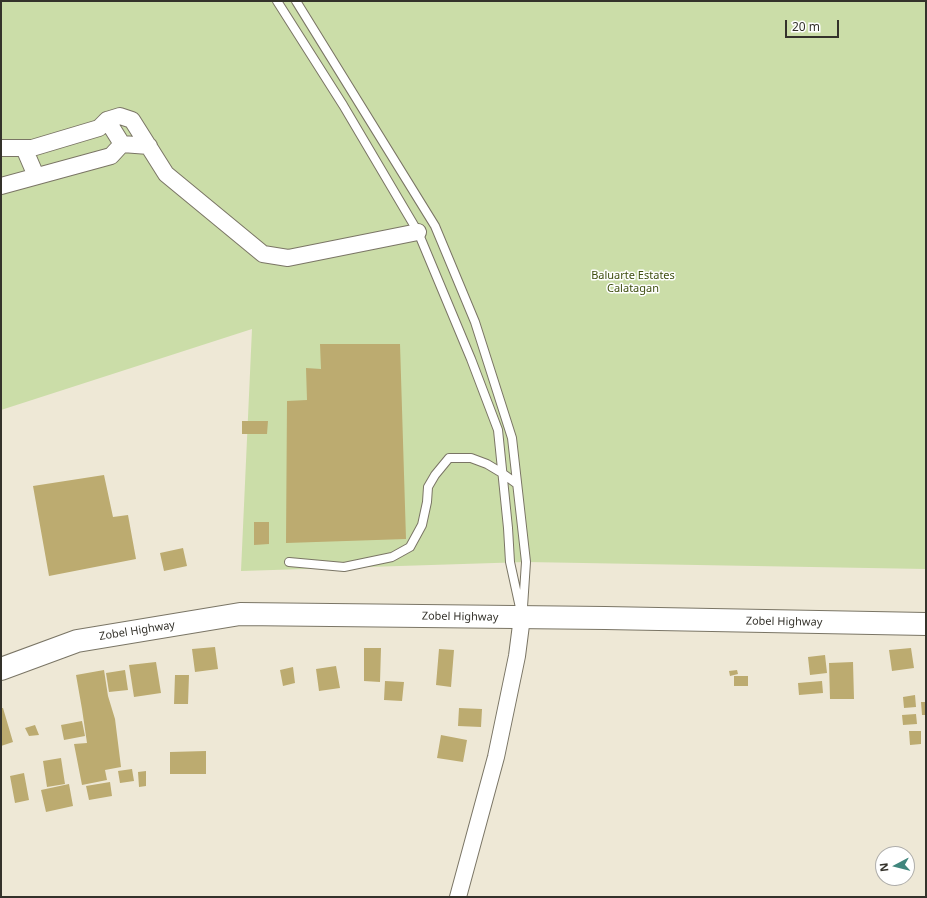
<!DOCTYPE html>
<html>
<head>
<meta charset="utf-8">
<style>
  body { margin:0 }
  #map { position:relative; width:927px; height:898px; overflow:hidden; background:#eee8d6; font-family:"Noto Sans",sans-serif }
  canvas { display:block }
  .frame { position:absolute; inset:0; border:2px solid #34322b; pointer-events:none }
  .north { position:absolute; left:875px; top:846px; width:40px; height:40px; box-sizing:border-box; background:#fff; border:1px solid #aeadaa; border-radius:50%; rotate:263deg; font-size:11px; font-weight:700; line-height:16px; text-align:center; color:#34322b }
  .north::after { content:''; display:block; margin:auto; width:14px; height:18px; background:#40867d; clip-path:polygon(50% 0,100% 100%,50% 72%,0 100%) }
  .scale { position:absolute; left:785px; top:20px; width:54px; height:18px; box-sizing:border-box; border:2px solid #34322b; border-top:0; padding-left:5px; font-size:12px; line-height:14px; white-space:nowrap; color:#34322b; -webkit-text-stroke:3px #fff; paint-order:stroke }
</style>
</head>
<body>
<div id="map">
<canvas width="927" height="898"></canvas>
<div class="frame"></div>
<div class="north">N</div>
<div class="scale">20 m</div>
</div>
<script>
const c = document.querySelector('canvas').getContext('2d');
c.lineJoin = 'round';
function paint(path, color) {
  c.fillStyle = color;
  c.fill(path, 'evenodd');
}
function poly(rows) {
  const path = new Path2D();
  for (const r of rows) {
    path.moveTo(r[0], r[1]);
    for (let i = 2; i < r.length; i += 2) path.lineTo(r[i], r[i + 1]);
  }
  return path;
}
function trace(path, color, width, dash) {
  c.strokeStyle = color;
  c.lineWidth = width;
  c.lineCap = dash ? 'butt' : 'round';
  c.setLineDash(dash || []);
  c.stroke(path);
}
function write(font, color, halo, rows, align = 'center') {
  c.font = font + ' "Noto Sans",sans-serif';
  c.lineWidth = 3;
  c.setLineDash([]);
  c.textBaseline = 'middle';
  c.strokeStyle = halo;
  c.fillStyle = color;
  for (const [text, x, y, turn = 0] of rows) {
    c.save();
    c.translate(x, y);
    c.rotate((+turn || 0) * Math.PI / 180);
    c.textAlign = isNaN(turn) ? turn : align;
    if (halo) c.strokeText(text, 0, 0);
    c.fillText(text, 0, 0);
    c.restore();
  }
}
paint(poly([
  [1,1,926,1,926,569,526,562,241,571,252,329,1,410]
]), '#cbdda8');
paint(poly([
  [320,344,400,344,406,539,286,543,287,401,307,400,306,368,321,369],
  [242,421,268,421,267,434,242,434],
  [104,475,113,517,128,515,136,559,49,576,33,486],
  [254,522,269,522,269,544,254,545],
  [183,548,187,566,164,571,160,553],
  [215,647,218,669,195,672,192,649],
  [364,648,381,648,380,682,364,681],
  [911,648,914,668,892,671,889,650],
  [439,649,454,650,451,687,436,685],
  [825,655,827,673,810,675,808,657],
  [156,662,161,693,134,697,129,665],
  [853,662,854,699,830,699,829,663],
  [336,666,340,688,319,691,316,669],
  [293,667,295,683,283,686,280,670],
  [104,670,108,696,115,719,121,767,105,770,107,780,82,785,74,744,87,743,82,709,76,675],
  [125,670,128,690,109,692,106,673],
  [737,670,738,674,730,676,729,671],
  [175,675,189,675,188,704,174,704],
  [734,676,748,676,748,686,734,686],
  [385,681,404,682,402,701,384,700],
  [822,681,823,693,799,695,798,683],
  [915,695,916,707,904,708,903,697],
  [921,702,926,702,926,715,922,715],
  [1,708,3,708,13,742,1,746],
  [459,708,482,709,481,727,458,726],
  [916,714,917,724,903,725,902,715],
  [82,721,85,736,64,740,61,725],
  [35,725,39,735,29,736,25,728],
  [909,731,921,731,921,744,910,745],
  [441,735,467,740,463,762,437,758],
  [206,751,206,774,170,774,170,752],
  [61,758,65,784,47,787,43,761],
  [132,769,134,781,120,783,118,771],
  [146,771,146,786,139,787,138,772],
  [24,773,29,800,15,803,10,776],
  [110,782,112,796,89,800,86,786],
  [69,784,73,806,46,812,41,790]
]), '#bcab70');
const service = poly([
  [277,1,343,105,418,232,471,359,498,430,508,528,510,562,522,617],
  [296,1,435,226,475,322,512,438,526,562,523,607],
  [289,562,344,567,392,557,410,547,422,525,427,502,428,487,435,475,449,458,471,458,487,464,502,473,517,484]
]);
const minor = poly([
  [107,120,122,144],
  [1,148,32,148,99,128,107,120,120,116,132,120,166,174,263,254,288,258,418,232],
  [24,148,36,176],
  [1,186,111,156,122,144,149,146],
  [458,897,496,757,517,656,522,617]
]);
const primary = poly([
  [1,669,77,641,240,614,605,618,926,624]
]);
trace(service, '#7a7565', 10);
trace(minor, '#7a7565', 18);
trace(primary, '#7a7565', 24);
trace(service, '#fff', 8);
trace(minor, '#fff', 16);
trace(primary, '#fff', 22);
write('11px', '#3e4e0f', '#fff', [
  ["Baluarte Estates",633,276],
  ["Calatagan",633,289]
]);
write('11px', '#34322b', '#fff', [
  ["Zobel Highway",460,617,1],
  ["Zobel Highway",784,622,1],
  ["Zobel Highway",137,631,-9]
]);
</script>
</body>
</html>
